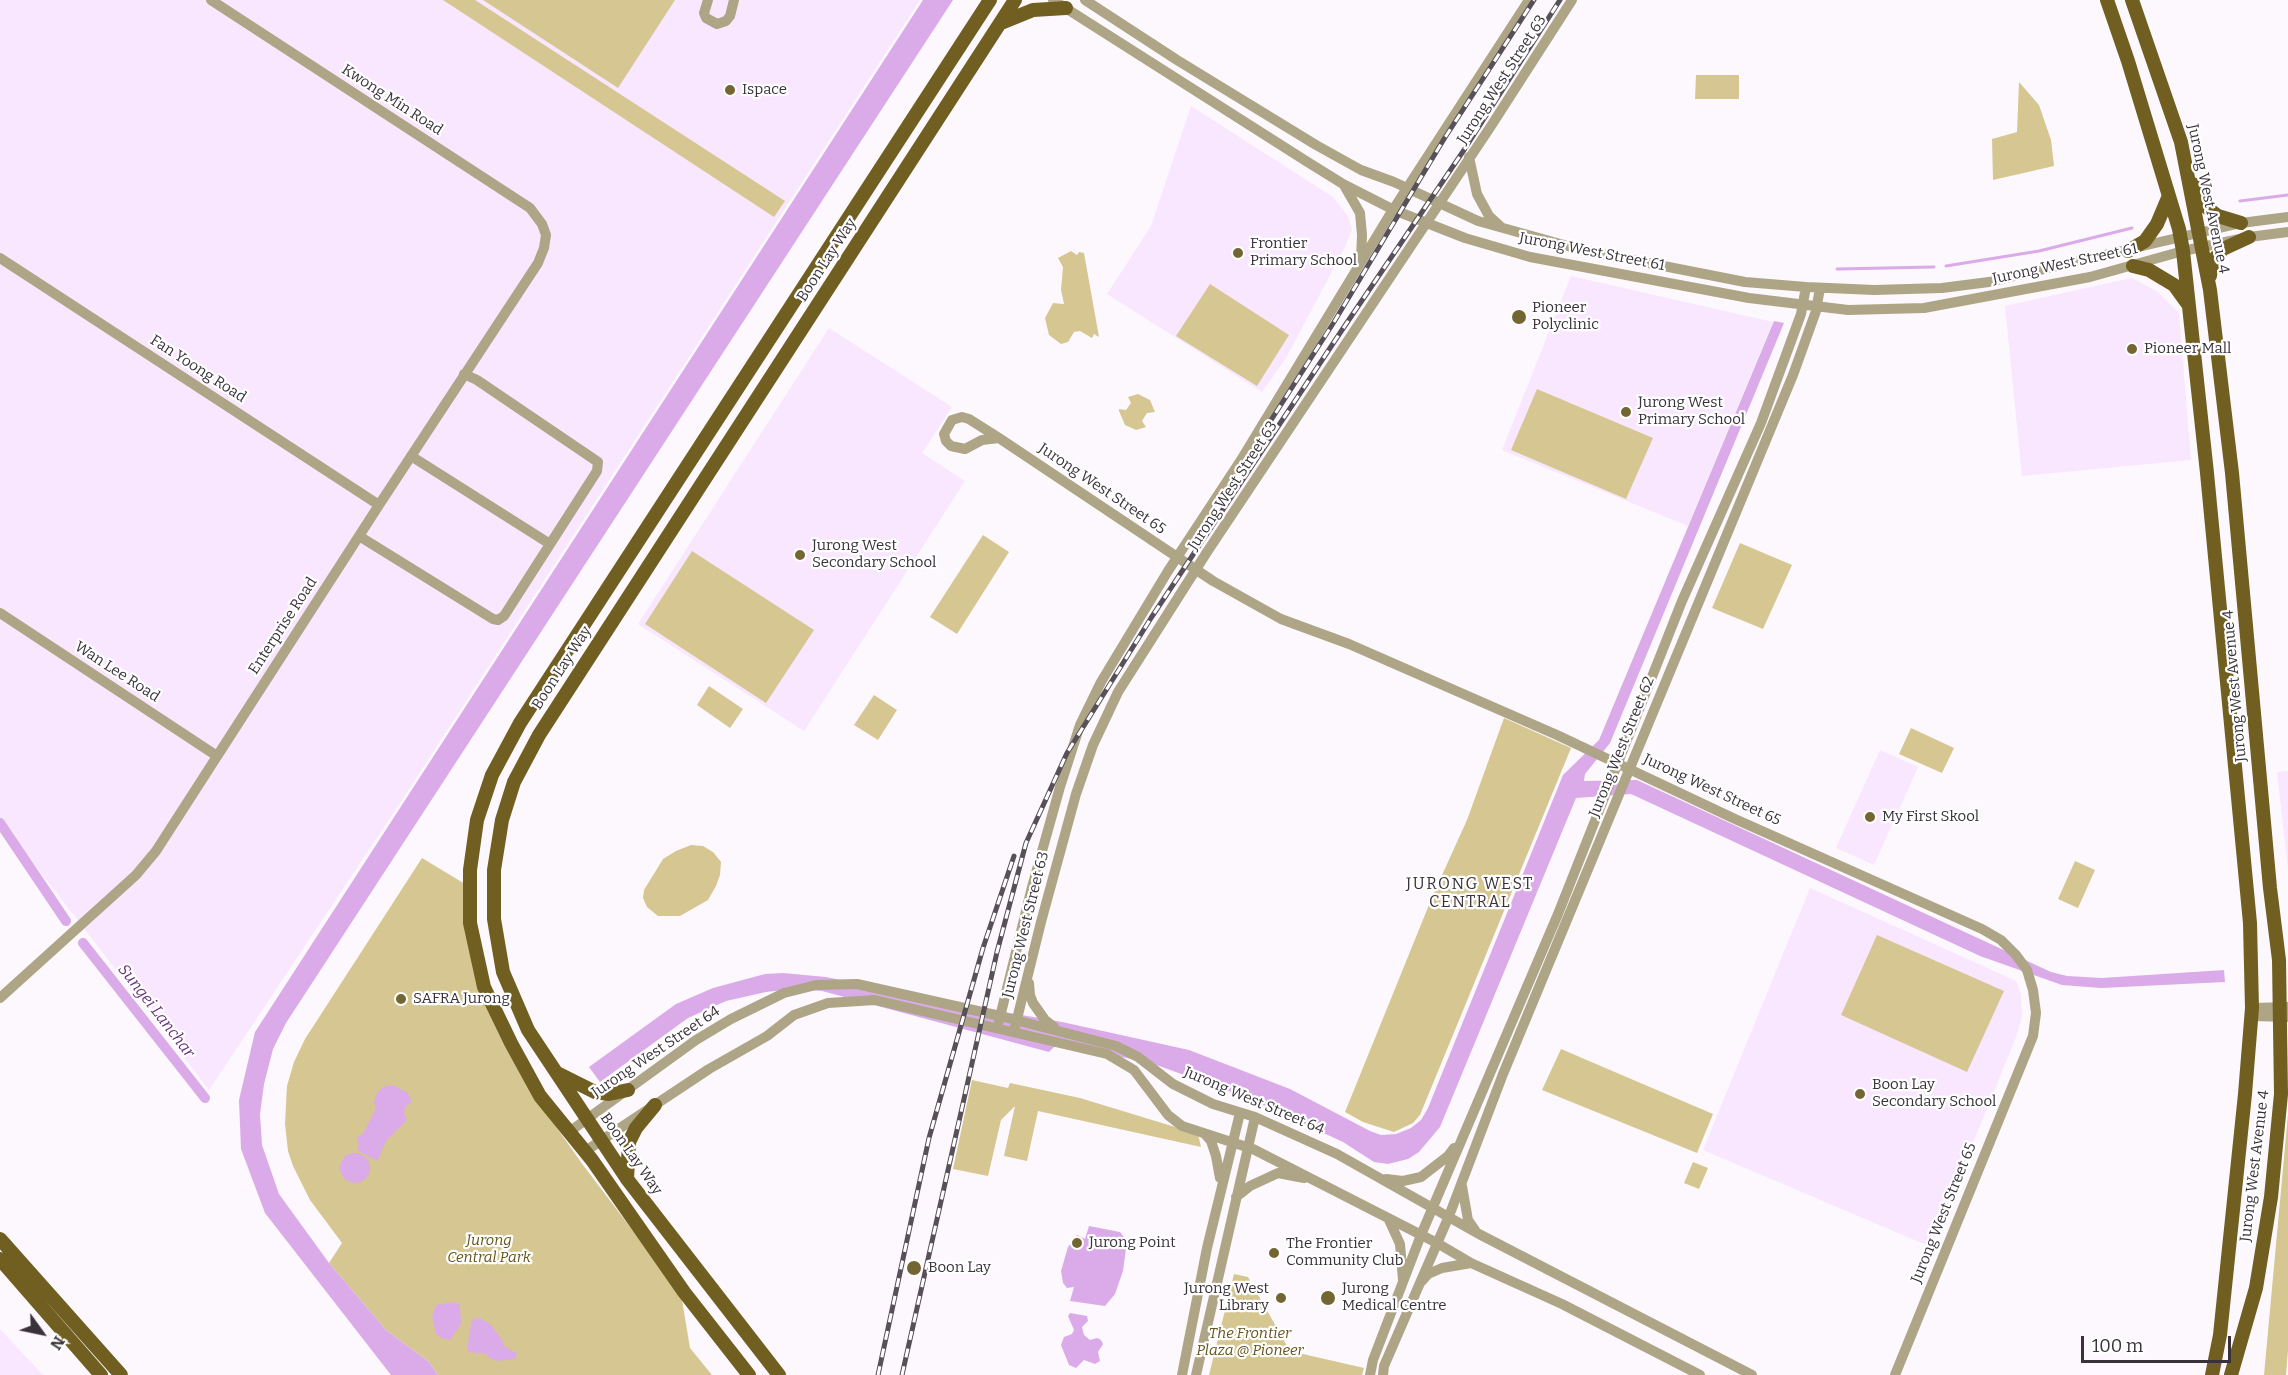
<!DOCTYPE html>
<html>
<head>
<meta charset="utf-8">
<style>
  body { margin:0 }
  #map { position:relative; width:2288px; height:1375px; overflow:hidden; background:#fcf8fd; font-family:Bitter,serif }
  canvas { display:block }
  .north { position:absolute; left:12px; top:1303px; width:60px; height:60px; -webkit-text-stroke:4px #fff; paint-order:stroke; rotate:123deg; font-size:16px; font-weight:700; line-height:24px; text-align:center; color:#39323b }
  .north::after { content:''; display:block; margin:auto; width:21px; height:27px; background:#39323b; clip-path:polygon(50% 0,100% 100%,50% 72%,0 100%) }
  .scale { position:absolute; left:2081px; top:1336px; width:150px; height:27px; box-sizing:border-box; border:3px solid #39323b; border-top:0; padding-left:8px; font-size:18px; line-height:21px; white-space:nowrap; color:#39323b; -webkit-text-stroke:4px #fff; paint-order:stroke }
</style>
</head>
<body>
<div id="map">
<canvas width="2288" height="1375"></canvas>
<div class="north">N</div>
<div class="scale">100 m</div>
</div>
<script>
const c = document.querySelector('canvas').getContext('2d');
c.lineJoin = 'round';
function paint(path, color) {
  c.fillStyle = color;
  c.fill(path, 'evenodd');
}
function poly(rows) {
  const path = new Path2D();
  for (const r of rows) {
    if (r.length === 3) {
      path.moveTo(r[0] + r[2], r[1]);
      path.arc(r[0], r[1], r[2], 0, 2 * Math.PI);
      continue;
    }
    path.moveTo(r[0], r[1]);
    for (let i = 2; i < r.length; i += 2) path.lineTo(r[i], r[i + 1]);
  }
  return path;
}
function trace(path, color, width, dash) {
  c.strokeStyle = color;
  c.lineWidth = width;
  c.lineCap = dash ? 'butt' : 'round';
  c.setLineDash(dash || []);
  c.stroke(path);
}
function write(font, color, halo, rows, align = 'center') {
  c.font = font + ' Bitter,serif';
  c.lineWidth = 4.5;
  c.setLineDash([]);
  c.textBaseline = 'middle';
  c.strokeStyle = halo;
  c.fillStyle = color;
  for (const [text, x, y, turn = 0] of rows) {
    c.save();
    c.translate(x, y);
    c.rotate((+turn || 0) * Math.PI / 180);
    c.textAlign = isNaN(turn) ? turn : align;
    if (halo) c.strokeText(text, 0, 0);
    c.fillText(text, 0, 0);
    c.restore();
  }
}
paint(poly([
  [0,0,920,0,402,800,209,1090,0,820],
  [1191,106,1333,197,1348,216,1352,230,1345,247,1286,358,1262,392,1107,294,1151,226],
  [1571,276,1773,322,1688,526,1502,450],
  [2132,278,2158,292,2179,313,2191,460,2022,476,2005,306],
  [829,328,952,407,922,453,965,481,804,731,638,624],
  [1880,750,1918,767,1874,865,1836,848],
  [2288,771,2288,869,2277,772],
  [1810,888,2016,981,2021,994,2022,1016,2016,1037,1931,1247,1703,1150],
  [0,1328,0,1329,43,1375,0,1375]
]), '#f9e7ff');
paint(poly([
  [443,0,475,0,785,201,774,217],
  [483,0,675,0,618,88],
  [1696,75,1739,75,1739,99,1695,99],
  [2019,82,2039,105,2051,140,2054,166,1993,180,1992,139,2017,132],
  [1071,251,1077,255,1079,252,1084,253,1099,337,1094,334,1092,338,1080,331,1074,332,1068,342,1061,344,1049,335,1045,318,1053,303,1064,304,1061,290,1063,267,1058,258],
  [1210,284,1289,335,1257,386,1176,336],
  [1537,389,1653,438,1626,499,1511,450],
  [1138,394,1150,400,1155,412,1147,413,1142,421,1146,427,1136,430,1125,425,1119,411,1119,409,1126,410,1131,403,1128,397],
  [983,535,1009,552,957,634,930,617],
  [1740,543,1792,565,1763,629,1712,608],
  [692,551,814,630,766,703,645,624],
  [709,686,743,709,730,728,697,705],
  [874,695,897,710,878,740,854,725],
  [1504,718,1571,748,1420,1115,1413,1123,1394,1132,1363,1122,1345,1112,1433,895,1467,820],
  [1911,728,1954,748,1942,773,1899,754],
  [691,845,703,846,713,852,721,862,720,875,716,886,708,900,680,916,658,916,647,907,643,898,644,890,663,859,676,851],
  [422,858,465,884,478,989,505,1046,535,1097,583,1165,681,1294,690,1348,712,1375,438,1375,428,1361,387,1331,329,1263,342,1243,310,1200,293,1166,288,1151,285,1124,287,1086,294,1062,305,1039],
  [2075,861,2095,870,2078,908,2058,899],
  [1877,935,2004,991,1967,1072,1841,1015],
  [1561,1049,1713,1114,1697,1153,1542,1090],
  [972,1080,1008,1088,1010,1083,1080,1098,1198,1134,1201,1147,1038,1111,1027,1161,1004,1156,1015,1106,1001,1120,988,1176,953,1169],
  [2288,1114,2288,1350,2286,1375,2264,1375],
  [1693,1162,1708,1168,1699,1189,1684,1183],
  [1234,1274,1248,1277,1290,1351,1364,1368,1362,1375,1209,1375]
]), '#d6c792');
paint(poly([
  [923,0,953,0,286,1023,273,1049,264,1084,260,1114,262,1145,279,1194,329,1263,387,1331,428,1361,438,1375,391,1375,265,1213,241,1149,239,1100,255,1032],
  [1774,321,1784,323,1610,743,1585,774,1584,781,1637,780,2051,972,2067,976,2102,978,2224,970,2225,982,2101,988,2062,985,1980,956,1631,794,1576,798,1440,1127,1419,1152,1408,1159,1388,1164,1374,1162,1343,1142,1250,1099,1151,1063,1057,1044,1049,1052,822,991,793,989,766,992,726,1001,688,1018,600,1082,589,1067,676,1004,713,988,765,974,783,973,826,977,952,1003,1062,1022,1189,1050,1290,1089,1370,1131,1381,1135,1396,1134,1411,1128,1421,1120,1428,1108,1563,775,1599,740],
  [393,1085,408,1093,412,1102,406,1106,404,1113,407,1120,386,1141,377,1161,357,1150,359,1144,357,1139,359,1135,362,1135,376,1109,374,1102,377,1093,383,1087],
  [355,1168,15],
  [1089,1226,1120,1232,1127,1241,1123,1271,1115,1294,1105,1306,1070,1301,1074,1287,1067,1288,1063,1283,1061,1271,1068,1247,1077,1235,1085,1239],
  [453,1302,460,1304,461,1324,450,1340,441,1338,436,1334,432,1316,436,1305],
  [1070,1313,1087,1316,1088,1321,1082,1327,1084,1335,1090,1340,1097,1338,1101,1340,1103,1344,1098,1352,1100,1361,1095,1364,1084,1360,1076,1368,1069,1365,1061,1345,1064,1337,1072,1334,1074,1330,1068,1316],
  [480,1318,491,1325,502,1340,505,1347,517,1353,515,1359,498,1361,491,1359,486,1354,469,1352,467,1349,472,1319]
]), '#daabe8');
trace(poly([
  [2240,201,2288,195],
  [1946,266,2039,251,2132,228],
  [1837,269,1934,267]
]), '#daabe8', 3);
trace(poly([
  [0,823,66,921],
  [83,943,205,1098]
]), '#daabe8', 10);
trace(poly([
  [708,0,704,13,706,18,717,24,726,21,730,16,734,0],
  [1053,0,1306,161,1343,184,1394,210,1465,238,1530,257,1749,298,1848,310,1924,308,2090,277,2183,251,2249,237,2288,232],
  [1085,0,1177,60,1316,145,1361,170,1394,182,1478,221,1582,250,1745,282,1806,287,1874,290,1942,288,1989,282,2241,223,2288,217],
  [1469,157,1477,194,1489,216,1500,226],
  [1345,187,1360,213,1362,235,1361,260],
  [0,258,379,505],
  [999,438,982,440,965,449,951,446,946,441,944,434,952,420,962,417,969,419,999,438,1213,581,1281,619,1349,644,1557,735,1735,819,1982,929,2001,940,2016,955,2027,970,2033,990,2036,1013,2033,1036,1895,1375],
  [411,456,550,544],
  [359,536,493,619,498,620,504,616,597,471,598,462,477,380,464,374],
  [0,613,217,756],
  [1029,983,1030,995,1033,1003,1045,1020,1054,1027],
  [0,998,136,875,156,851,379,505,538,263,544,248,546,235,542,224,530,208,211,0],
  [2252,1008,2288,1007],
  [2252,1016,2288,1017],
  [999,1021,1032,887,1060,787,1080,725,1101,682,1168,571,1241,460,1389,216,1529,0],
  [1015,1027,1041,922,1076,794,1093,745,1118,692,1207,552,1491,126,1572,0],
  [569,1132,696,1040,731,1019,784,993,816,985,857,984,1000,1016,1116,1046,1138,1057,1173,1084,1213,1104,1255,1117,1337,1154,1477,1233,1752,1375],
  [1205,1134,1211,1141,1216,1156,1220,1178],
  [584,1152,709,1069,767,1036,794,1015,828,1003,875,1000,1107,1054,1134,1070,1168,1115,1182,1126,1253,1149,1437,1243,1471,1263,1562,1304,1700,1375],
  [1386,1179,1403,1181,1421,1177,1448,1156,1454,1148],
  [1462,1186,1468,1220,1475,1230],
  [1236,1197,1250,1186,1278,1173,1304,1178],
  [1389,1220,1400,1244,1403,1280],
  [1422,1281,1428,1274,1442,1268,1471,1263],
  [1182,1375,1207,1248,1240,1113],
  [1196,1375,1255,1117],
  [1370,1375,1373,1360,1421,1235,1558,914,1682,601,1761,423,1801,314,1806,287],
  [1383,1375,1384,1366,1449,1216,1503,1074,1793,375,1816,311,1820,288]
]), '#aea586', 10);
trace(poly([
  [2107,0,2128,61,2179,229,2183,251,2207,473,2250,923,2252,1008,2245,1094,2220,1335,2212,1375],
  [2132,0,2181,142,2210,290,2232,473,2270,888,2279,960,2281,1094,2271,1197,2256,1288,2231,1375],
  [1001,23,1033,10,1066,8],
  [2193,184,2206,207,2218,216,2241,223],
  [2128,251,2145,241,2157,224,2168,198],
  [2133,266,2149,270,2174,285,2187,303],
  [2210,276,2211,268,2216,257,2223,249,2249,237],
  [557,1073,595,1092,609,1094,628,1090],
  [627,1179,629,1142,636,1128,655,1105],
  [0,1239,121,1375],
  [0,1259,101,1375],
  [749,1375,684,1292,592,1160,540,1096,511,1043,484,987,470,923,470,870,477,820,492,775,520,723,990,0],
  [779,1375,627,1179,528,1030,503,972,494,919,494,870,502,820,514,782,539,735,1015,0]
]), '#705f20', 14);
const rail = poly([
  [1266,428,1334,322,1444,139,1534,0],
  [878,1375,929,1138,983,948,1014,856],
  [902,1375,997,952,1026,843,1067,753,1151,618,1344,327,1464,150,1560,0]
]);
trace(rail, '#575058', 5);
trace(rail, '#fff', 3, [9]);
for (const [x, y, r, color] of [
  [730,90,6,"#746633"],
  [1238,253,6,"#746633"],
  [1519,317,8,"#746633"],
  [2132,349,6,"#746633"],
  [1626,412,6,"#746633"],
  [800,555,6,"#746633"],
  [1870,817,6,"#746633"],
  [401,999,6,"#746633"],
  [1860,1094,6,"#746633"],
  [1077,1243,6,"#746633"],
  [1274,1253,6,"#746633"],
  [914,1268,8,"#746633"],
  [1281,1298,6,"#746633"],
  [1328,1298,8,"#746633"]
]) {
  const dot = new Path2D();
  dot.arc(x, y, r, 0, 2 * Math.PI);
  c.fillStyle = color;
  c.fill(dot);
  trace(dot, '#fff', 2);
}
write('15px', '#39323b', '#fff', [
  ["Jurong West Street 63",1502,80,-57],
  ["Kwong Min Road",392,100,33],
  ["Jurong West Avenue 4",2208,199,78],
  ["Jurong West Street 61",1592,252,11],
  ["Boon Lay Way",827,260,-57],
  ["Jurong West Street 61",2065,264,-12],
  ["Fan Yoong Road",198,369,33],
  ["Jurong West Street 63",1233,486,-57],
  ["Jurong West Street 65",1102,489,34],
  ["Enterprise Road",283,626,-57],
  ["Boon Lay Way",562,668,-57],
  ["Wan Lee Road",117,672,33],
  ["Jurong West Avenue 4",2235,686,-95],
  ["Jurong West Street 62",1622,747,-68],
  ["Jurong West Street 65",1712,790,25],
  ["Jurong West Street 63",1026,925,-76],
  ["Jurong West Street 64",656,1052,-34],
  ["Jurong West Street 64",1254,1101,23],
  ["Boon Lay Way",631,1154,55],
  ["Jurong West Avenue 4",2255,1166,-83],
  ["Jurong West Street 65",1944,1213,-68]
]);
write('15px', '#39323b', '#fff', [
  ["Ispace",742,90],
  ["Frontier",1250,244],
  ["Primary School",1250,261],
  ["Pioneer",1532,308],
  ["Polyclinic",1532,325],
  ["Pioneer Mall",2144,349],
  ["Jurong West",1638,403],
  ["Primary School",1638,420],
  ["Jurong West",812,546],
  ["Secondary School",812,563],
  ["My First Skool",1882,817],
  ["SAFRA Jurong",413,999],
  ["Boon Lay",1872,1085],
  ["Secondary School",1872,1102],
  ["Jurong Point",1089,1243],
  ["The Frontier",1286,1244],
  ["Community Club",1286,1261],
  ["Boon Lay",928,1268],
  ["Jurong West",1269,1289,"right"],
  ["Library",1269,1306,"right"],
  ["Jurong",1342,1289],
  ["Medical Centre",1342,1306]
], 'left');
write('italic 15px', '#64551c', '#fff', [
  ["Jurong",489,1241],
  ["Central Park",489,1258],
  ["The Frontier",1250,1334],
  ["Plaza @ Pioneer",1250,1351]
]);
c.letterSpacing = '1.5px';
write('16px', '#39323b', '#fff', [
  ["JURONG WEST",1470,885],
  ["CENTRAL",1470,903]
]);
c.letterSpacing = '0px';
write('italic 16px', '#6b337b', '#fff', [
  ["Sungei Lanchar",156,1011,52]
]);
</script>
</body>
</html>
